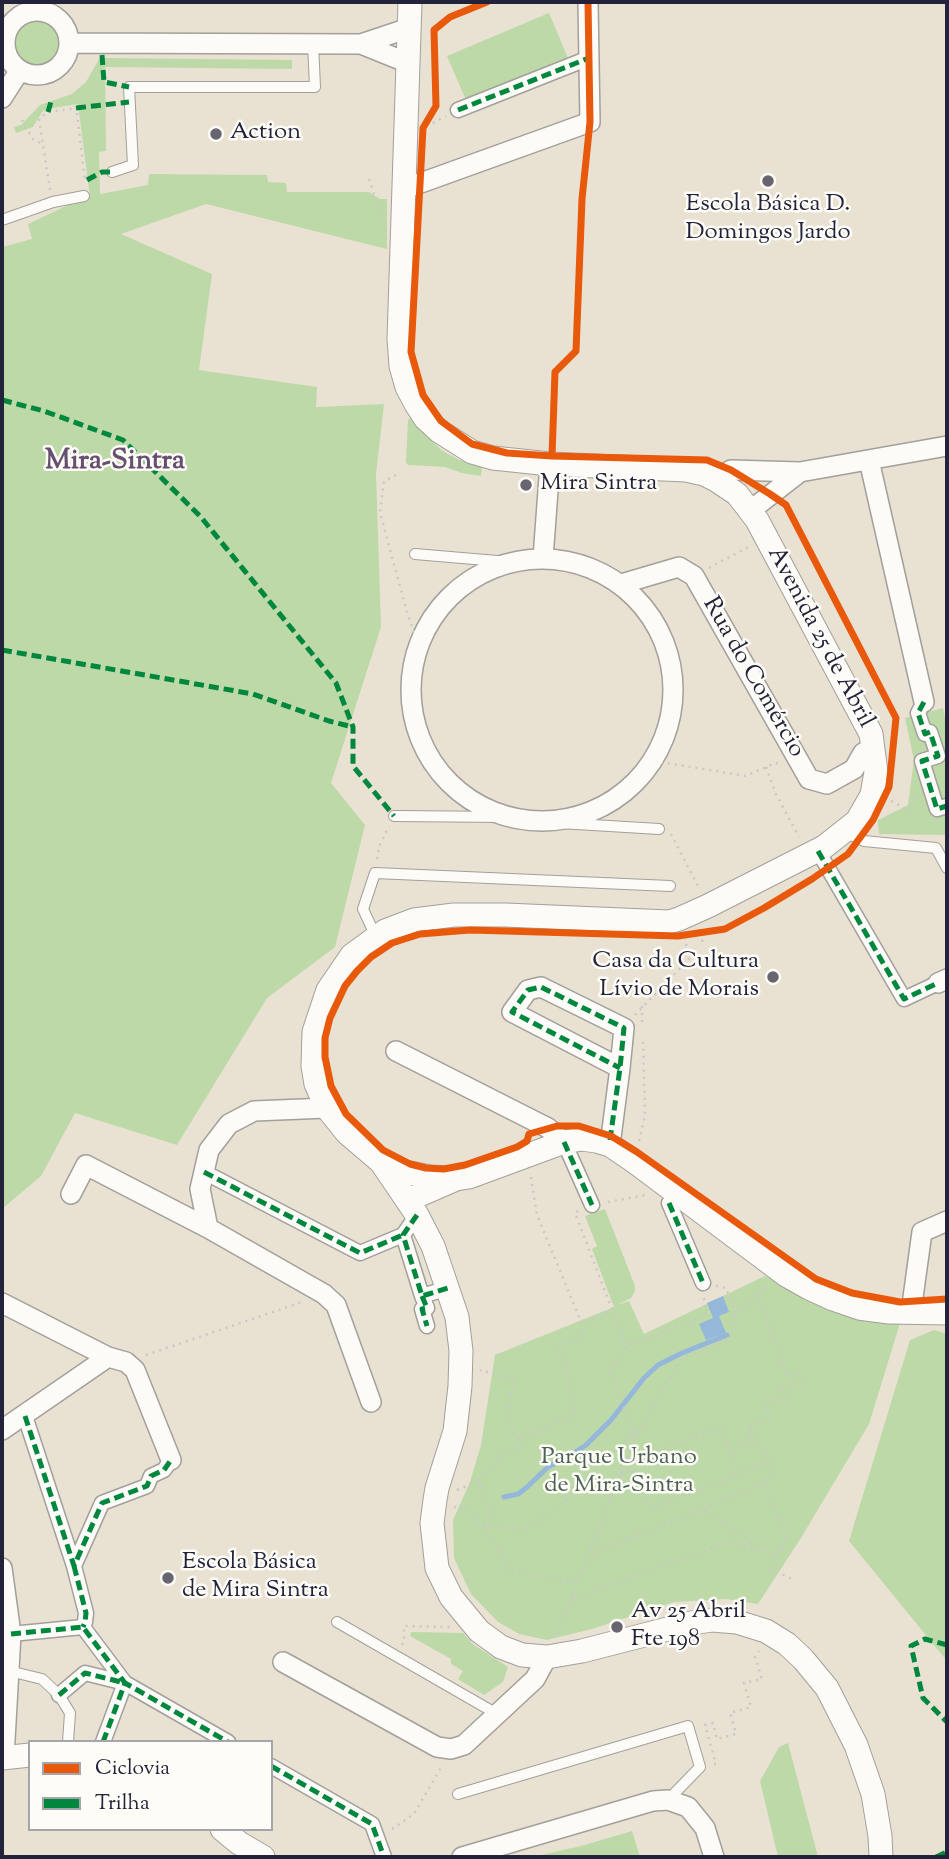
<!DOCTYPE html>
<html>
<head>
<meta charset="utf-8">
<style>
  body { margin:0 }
  #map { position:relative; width:949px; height:1859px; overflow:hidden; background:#e9e2d3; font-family:"Sorts Mill Goudy",serif }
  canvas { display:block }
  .frame { position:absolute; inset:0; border:4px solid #22223b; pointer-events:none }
  .legend { position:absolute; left:28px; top:1740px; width:245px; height:91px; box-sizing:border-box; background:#fdfcf7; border:2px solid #a5a5ac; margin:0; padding:9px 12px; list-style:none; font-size:21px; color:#22223b }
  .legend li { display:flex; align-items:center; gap:14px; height:35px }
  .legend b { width:35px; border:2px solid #a5a5ac }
</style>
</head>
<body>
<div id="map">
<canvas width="949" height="1859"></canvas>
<div class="frame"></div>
<ul class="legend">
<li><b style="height:9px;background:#e8590c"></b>Ciclovia</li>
<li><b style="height:9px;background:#00873e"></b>Trilha</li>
</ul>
</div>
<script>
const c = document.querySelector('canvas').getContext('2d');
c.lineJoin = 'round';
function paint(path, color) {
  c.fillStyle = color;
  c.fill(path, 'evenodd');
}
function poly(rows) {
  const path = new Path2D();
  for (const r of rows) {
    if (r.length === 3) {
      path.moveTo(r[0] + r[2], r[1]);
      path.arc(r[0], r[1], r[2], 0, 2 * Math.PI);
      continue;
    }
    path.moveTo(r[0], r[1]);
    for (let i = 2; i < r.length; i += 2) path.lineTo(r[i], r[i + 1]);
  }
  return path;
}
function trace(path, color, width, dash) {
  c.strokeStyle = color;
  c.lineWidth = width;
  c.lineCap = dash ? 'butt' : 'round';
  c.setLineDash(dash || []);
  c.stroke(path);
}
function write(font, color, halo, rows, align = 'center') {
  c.font = font + ' "Sorts Mill Goudy",serif';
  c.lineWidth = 5;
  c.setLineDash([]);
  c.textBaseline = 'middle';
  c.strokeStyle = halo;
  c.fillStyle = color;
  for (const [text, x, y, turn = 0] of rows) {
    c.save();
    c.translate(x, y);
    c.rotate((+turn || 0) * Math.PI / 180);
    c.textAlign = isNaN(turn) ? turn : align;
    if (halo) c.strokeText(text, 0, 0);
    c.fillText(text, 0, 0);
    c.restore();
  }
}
paint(poly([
  [549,13,568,58,466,100,447,56],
  [38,42,23],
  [105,58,292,60,292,69,105,67,106,151,99,152,100,194,148,185,149,174,267,175,268,182,286,183,287,192,369,192,380,199,387,199,387,249,206,204,121,234,212,274,199,370,317,387,316,407,384,404,376,474,381,627,331,783,365,825,335,947,267,998,177,1145,75,1113,41,1176,2,1209,2,247,32,239,28,224,83,198,90,197,78,104,47,109,42,112,33,127,16,133,14,127,21,125,40,105,72,94,86,82,99,59],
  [410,418,441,450,459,460,482,467,481,476,462,473,445,467,408,465,406,462,408,420],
  [943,708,947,727,947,835,879,834,878,820,908,805,914,760,905,718],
  [605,1209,635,1286,635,1291,631,1298,617,1305,629,1301,644,1334,765,1276,815,1301,901,1320,869,1424,801,1538,758,1604,726,1599,674,1602,592,1629,547,1640,519,1634,498,1622,471,1594,454,1558,453,1520,470,1482,481,1445,495,1355,614,1307,592,1249,597,1246,585,1216],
  [934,1330,947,1334,947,1661,849,1541,910,1340],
  [411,1632,463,1633,474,1645,508,1667,503,1682,484,1695,458,1679,463,1671,451,1664,451,1659,410,1636],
  [788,1743,818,1857,778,1857,760,1781,779,1747],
  [632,1831,640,1857,532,1857,581,1846]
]), '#bdd9a8');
paint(poly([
  [723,1296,729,1312,719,1316,726,1333,706,1340,699,1324,713,1318,707,1303]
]), '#94b7da');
trace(poly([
  [504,1497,518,1494,526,1488,548,1467,571,1455,586,1445,611,1420,644,1378,658,1365,682,1353,727,1335]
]), '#94b7da', 5);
const service = poly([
  [112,172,133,165,129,87,315,87,313,43],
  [2,220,53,202,84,196],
  [415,554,509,562],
  [394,816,506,817],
  [543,822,659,829],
  [844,832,864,841,936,848,947,868],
  [376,937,363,909,375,873,670,886],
  [337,1622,497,1714],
  [9,1671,42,1679,59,1695,70,1713,68,1742],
  [458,1794,688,1726,700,1767,668,1800]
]);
const pedestrian = poly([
  [458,110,589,58],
  [924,702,918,713,925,734,930,732,938,756,922,761,937,809,947,806],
  [818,851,904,999,938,983],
  [564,1142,592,1205],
  [204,1172,360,1253,403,1235],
  [669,1203,703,1283],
  [417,1215,403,1235,422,1296,448,1288],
  [422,1296,427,1308,422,1309,427,1326],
  [25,1416,74,1566,102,1503,147,1486,151,1476,164,1470,171,1460],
  [74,1566,86,1613,85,1622,83,1627],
  [11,1634,83,1627,125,1683],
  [59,1695,85,1673,125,1683],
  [103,1742,125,1683,228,1742],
  [271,1766,372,1824,384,1857]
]);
const minor = poly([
  [37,43,32],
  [70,43,361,44,409,28],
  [361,44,408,63],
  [2,98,20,70],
  [404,189,590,122,588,2],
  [869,460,924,702],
  [716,480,731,470,800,472,947,446],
  [751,510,800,472],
  [543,558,550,464],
  [542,690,131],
  [621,584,679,567,694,576,809,779,827,784,854,769,863,753,874,748],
  [938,983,947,979],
  [396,1051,548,1128,564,1142],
  [327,1108,254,1111,229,1124,209,1150,200,1189,208,1228,324,1294,336,1305,371,1402],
  [610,1145,620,1068,624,1028,541,987,528,990,512,1012,620,1068],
  [71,1194,86,1165,208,1228],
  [2,1303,108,1357],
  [911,1312,922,1232,947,1221],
  [2,1430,108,1357,126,1362,135,1370,171,1460],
  [2,1568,11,1634,4,1758],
  [283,1662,437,1747,451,1749,464,1745,535,1679,547,1657],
  [462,1857,653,1801,668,1800,688,1807,705,1828,714,1857]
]);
const tertiary = poly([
  [410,2,399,339,401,366,407,387,416,404,425,418,439,431,472,452,493,458,550,464,686,470,704,474,716,480,737,494,757,520,871,734,876,772,872,795,857,821,824,847,708,906,679,919,669,922,505,915,454,915,414,920,385,931,352,955,328,990,314,1032,313,1066,316,1084,327,1108,347,1133,381,1162,417,1215,433,1246,457,1317,461,1351,460,1386,455,1431,437,1488,435,1500,432,1523,437,1568,451,1597,479,1631,501,1647,522,1655,547,1657,582,1651,691,1623,712,1620,737,1622,766,1631,787,1644,803,1659,827,1688,856,1745,873,1794,880,1836,881,1857],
  [381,1162,405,1172,430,1177,453,1178],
  [408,1200,456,1179,469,1177,564,1142,582,1139,596,1141,610,1145,635,1162,786,1275,809,1288,833,1299,859,1308,889,1312,947,1313],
  [2,1758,30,1755],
  [222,1829,239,1843,263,1857]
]);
trace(service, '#a39f9a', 12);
trace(pedestrian, '#a39f9a', 17);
trace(minor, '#a39f9a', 22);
trace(tertiary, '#a39f9a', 25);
trace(poly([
  [77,113,85,181],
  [22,120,33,139,42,144],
  [426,124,431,124,446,116],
  [369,179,377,203,383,215],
  [50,190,39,119,48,112,76,108],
  [396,475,384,481,380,512,406,609,418,644],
  [709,568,750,546],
  [654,761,746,776,775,763,781,764],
  [766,767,776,794,799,837],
  [891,801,910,811,915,791],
  [671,834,699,888],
  [377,859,379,847,389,826],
  [700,933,704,946],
  [642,1006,642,1023],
  [635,1015,689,959,685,939],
  [639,1141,645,1115,643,1037],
  [531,1177,537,1215,582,1324,613,1312],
  [608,1202,646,1195],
  [578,1211,575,1213,626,1346],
  [716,1286,726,1288,736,1315],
  [758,1294,788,1377,798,1374,801,1380,782,1389,785,1396,765,1404,770,1416,748,1426,758,1448,763,1446,776,1476,763,1482,787,1536,771,1569,794,1580],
  [146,1355,302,1302],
  [633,1435,631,1425,608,1367,616,1364,626,1346,706,1316,704,1297],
  [517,1438,576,1416,565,1363,558,1346,582,1337,582,1324],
  [730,1448,752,1439],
  [631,1463,721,1427,740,1473],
  [621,1474,633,1469,649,1509,770,1462],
  [479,1481,501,1455,521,1447,506,1413,514,1380,480,1370],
  [457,1490,479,1481,492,1515,484,1526],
  [454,1507,471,1512,484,1526,509,1571,578,1583],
  [705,1509,756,1547],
  [484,1526,528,1529,577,1491,610,1453,638,1430],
  [592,1553,705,1509,763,1482],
  [572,1599,729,1542,778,1555],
  [557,1634,638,1430,682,1358,730,1339,736,1315,758,1293,768,1287],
  [402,1645,404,1640,404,1626,451,1627],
  [714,1764,716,1764,705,1725,713,1723,717,1739,736,1734,730,1713,751,1707,744,1683,762,1679,755,1657,759,1651],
  [392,1829,414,1814,443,1764]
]), '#cac8c6', 2.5, [2, 5]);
trace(service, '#fcfbf8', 10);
trace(pedestrian, '#fcfbf8', 14);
trace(minor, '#fcfbf8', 19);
trace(tertiary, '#fcfbf8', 23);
trace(poly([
  [102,55,104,82,129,87],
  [76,108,129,102],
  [458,110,589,58],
  [48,112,52,98],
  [87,180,102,172,112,172],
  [2,400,44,411,123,440,200,516,336,683,353,727,353,766,394,816],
  [2,650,253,694,329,721,353,727],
  [924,702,918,713,925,734,930,732,938,756,922,761,937,809,947,806],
  [818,851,904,999,938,983],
  [610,1140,620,1068,624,1028,541,987,528,990,512,1012,620,1068],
  [564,1142,592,1205],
  [204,1172,360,1253,403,1235],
  [669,1203,703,1283],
  [417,1215,403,1235,422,1296,448,1288],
  [422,1296,427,1308,422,1309,427,1326],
  [25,1416,74,1566,102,1503,147,1486,151,1476,164,1470,171,1460],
  [74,1566,86,1613,85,1622,83,1627],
  [11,1634,83,1627,125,1683],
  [947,1645,925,1639,911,1646,923,1698,947,1722],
  [59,1695,85,1673,125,1683],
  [103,1742,125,1683,228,1742],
  [271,1766,372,1824,384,1857],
  [936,1857,947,1852]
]), '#00873e', 5, [10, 5]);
trace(poly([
  [487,2,450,17,434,30,436,106,423,128,411,352,423,395,441,421,472,444,507,453,552,456,707,460,731,470,770,494,786,505,896,718,889,787,873,820,848,854,812,879,764,908,725,929,678,936,470,930,420,934,392,943,371,957,357,971,345,986,330,1018,325,1038,325,1057,331,1086,346,1114,383,1150,410,1164,426,1168,444,1169,465,1165,517,1147,527,1141,529,1134,557,1126,579,1126,611,1136,637,1152,816,1279,852,1293,900,1302,947,1299],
  [552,456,555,372,576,351,582,199,590,122,588,2]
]), '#e8590c', 7);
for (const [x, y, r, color] of [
  [216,134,7,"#686570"],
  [768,181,7,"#686570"],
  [526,485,7,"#686570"],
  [773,977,7,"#686570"],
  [168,1578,7,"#686570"],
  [617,1627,7,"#686570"]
]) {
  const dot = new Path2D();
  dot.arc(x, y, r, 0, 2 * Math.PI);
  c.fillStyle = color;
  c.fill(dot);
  trace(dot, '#fdfcf7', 2.5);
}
write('24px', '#22223b', '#fdfcf7', [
  ["Action",230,134],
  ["Escola Básica D.",768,206,"center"],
  ["Domingos Jardo",768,234,"center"],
  ["Mira Sintra",540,485],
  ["Casa da Cultura",759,963,"right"],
  ["Lívio de Morais",759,991,"right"],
  ["Escola Básica",182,1564],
  ["de Mira Sintra",182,1592],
  ["Av 25 Abril",631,1613],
  ["Fte 198",631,1641]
], 'left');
write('24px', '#22223b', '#fdfcf7', [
  ["Avenida 25 de Abril",819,638,62],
  ["Rua do Comércio",752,678,60]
]);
write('24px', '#4c6055', '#fdfcf7', [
  ["Parque Urbano",619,1459],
  ["de Mira-Sintra",619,1487]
]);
write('bold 28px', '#664f70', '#fdfcf7', [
  ["Mira-Sintra",115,463]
]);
</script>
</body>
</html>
